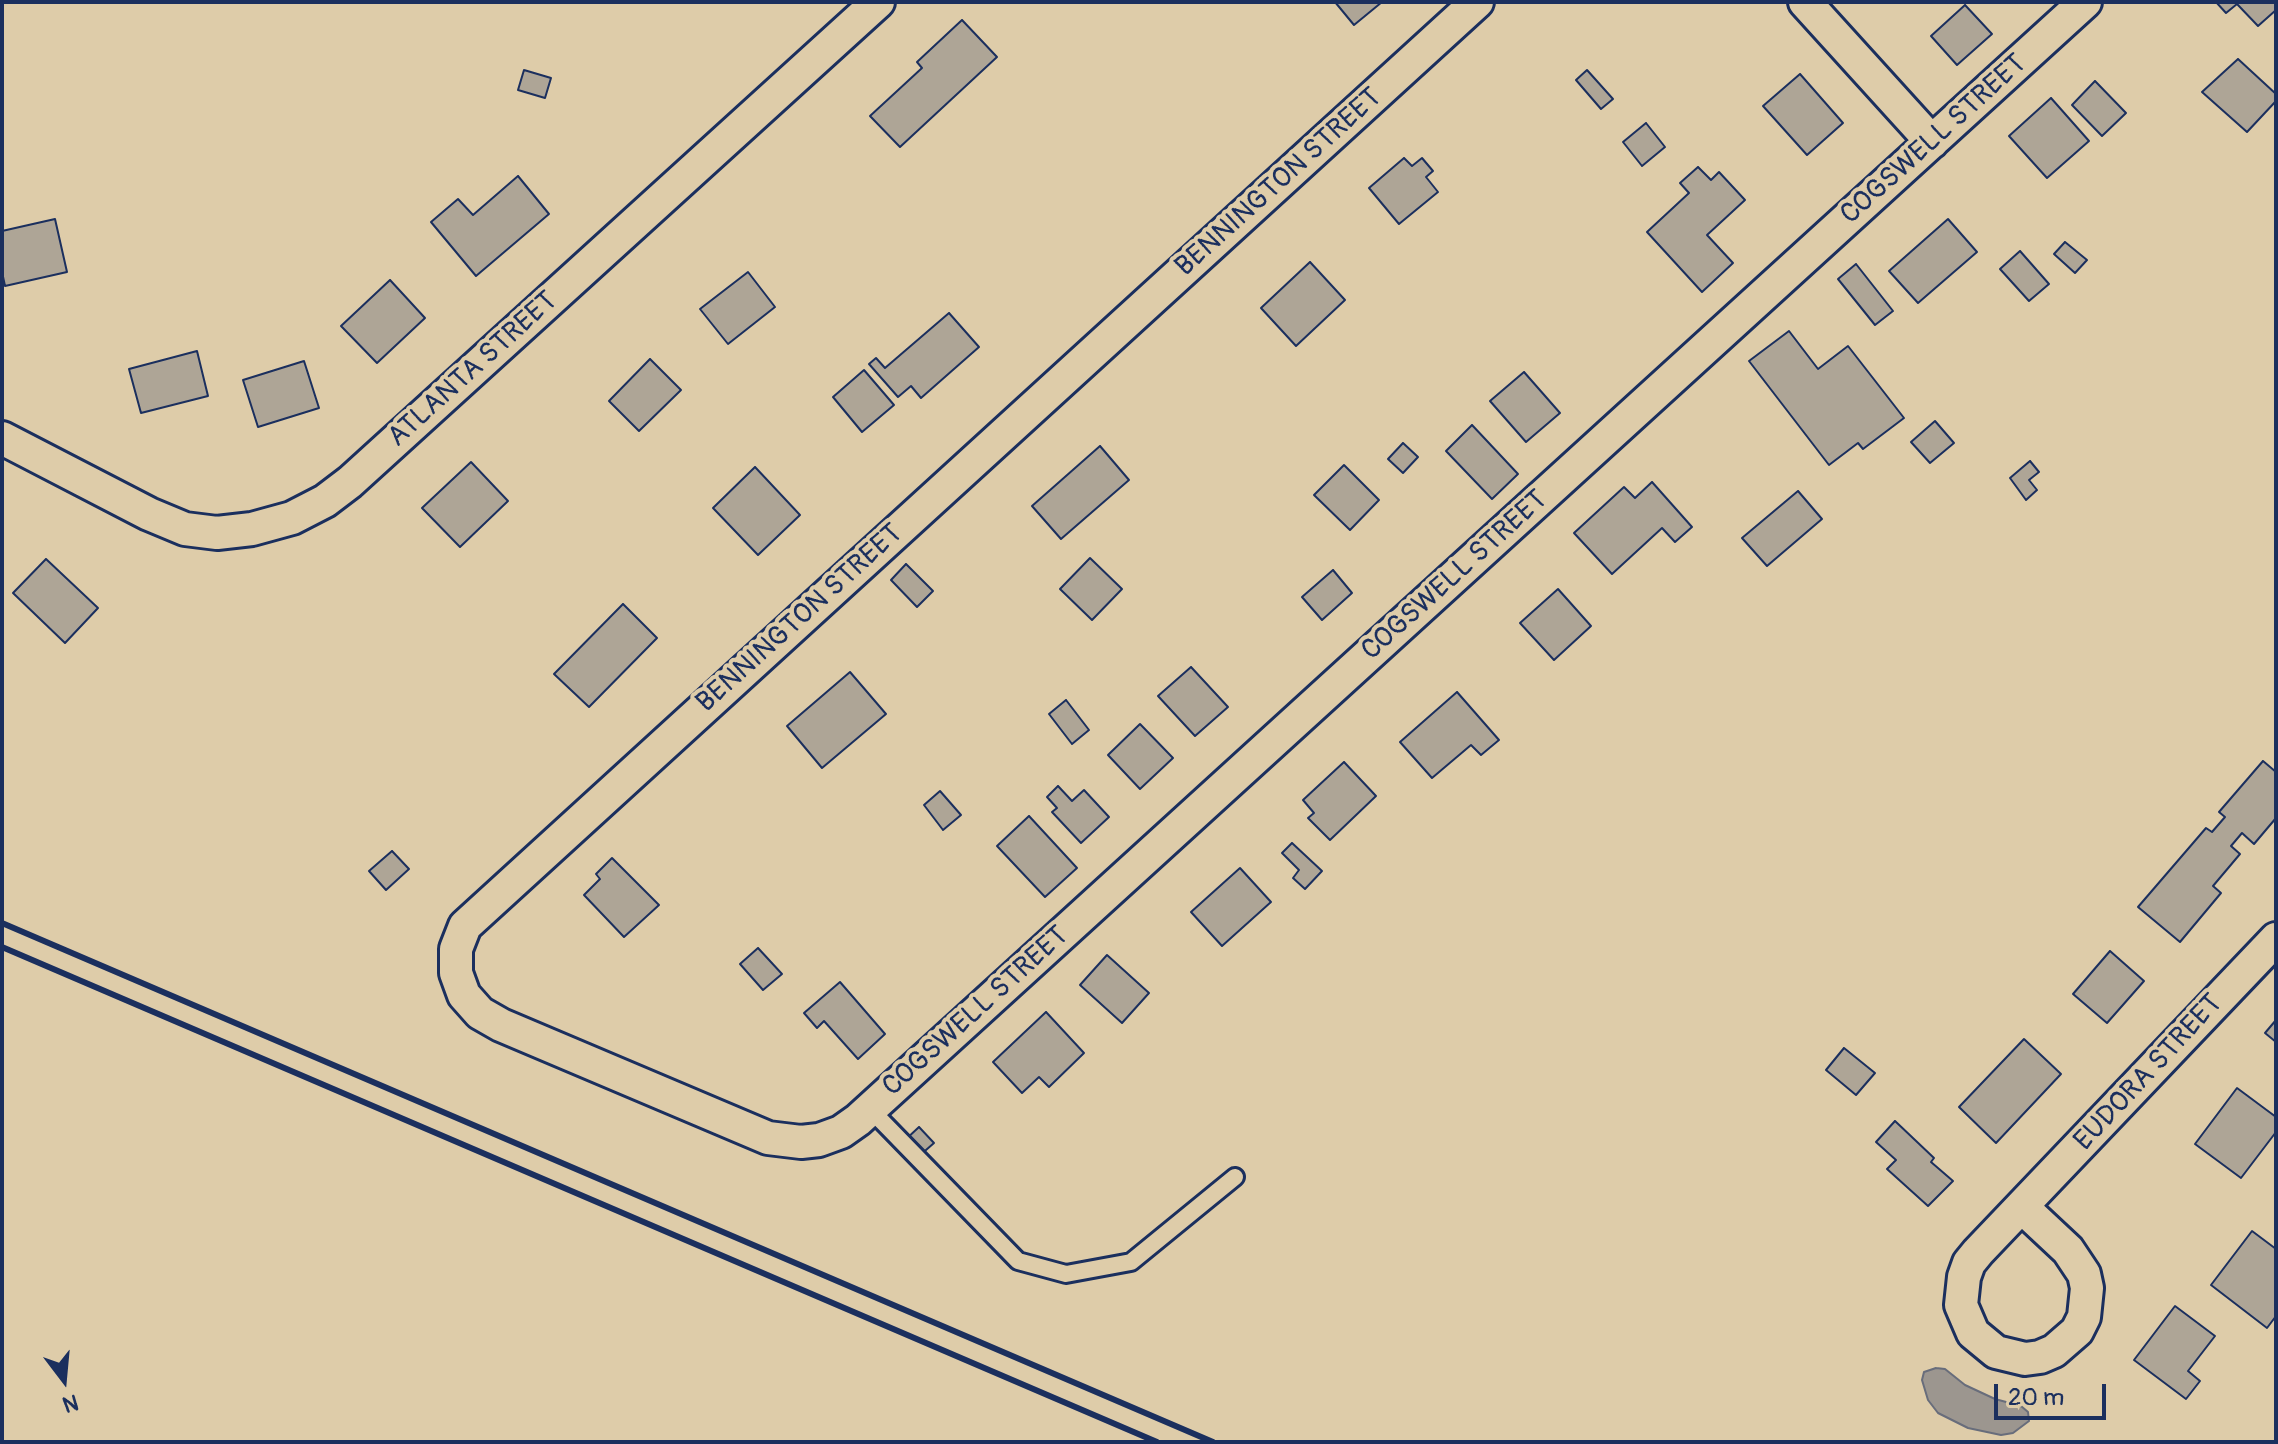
<!DOCTYPE html>
<html>
<head>
<meta charset="utf-8">
<style>
  body { margin:0 }
  #map { position:relative; width:2278px; height:1444px; overflow:hidden; background:#decca9; font-family:Pangolin,sans-serif }
  canvas { display:block }
  .frame { position:absolute; inset:0; border:4px solid #1b2f5e; pointer-events:none }
  .north { position:absolute; left:24px; top:1340px; width:80px; height:80px; -webkit-text-stroke:6px #decca9; paint-order:stroke; rotate:164deg; font-size:22px; font-weight:700; line-height:32px; text-align:center; color:#1b2f5e }
  .north::after { content:''; display:block; margin:auto; width:28px; height:36px; background:#1b2f5e; clip-path:polygon(50% 0,100% 100%,50% 72%,0 100%) }
  .scale { position:absolute; left:1994px; top:1384px; width:112px; height:36px; box-sizing:border-box; border:4px solid #1b2f5e; border-top:0; padding-left:10px; font-size:24px; line-height:28px; white-space:nowrap; color:#1b2f5e; -webkit-text-stroke:6px #decca9; paint-order:stroke }
</style>
</head>
<body>
<div id="map">
<canvas width="2278" height="1444"></canvas>
<div class="frame"></div>
<div class="north">N</div>
<div class="scale">20 m</div>
</div>
<script>
const c = document.querySelector('canvas').getContext('2d');
c.lineJoin = 'round';
function paint(path, color) {
  c.fillStyle = color;
  c.fill(path, 'evenodd');
}
function poly(rows) {
  const path = new Path2D();
  for (const r of rows) {
    path.moveTo(r[0], r[1]);
    for (let i = 2; i < r.length; i += 2) path.lineTo(r[i], r[i + 1]);
  }
  return path;
}
function trace(path, color, width, dash) {
  c.strokeStyle = color;
  c.lineWidth = width;
  c.lineCap = dash ? 'butt' : 'round';
  c.setLineDash(dash || []);
  c.stroke(path);
}
function write(font, color, halo, rows, align = 'center') {
  c.font = font + ' Pangolin,sans-serif';
  c.lineWidth = 8;
  c.setLineDash([]);
  c.textBaseline = 'middle';
  c.strokeStyle = halo;
  c.fillStyle = color;
  for (const [text, x, y, turn = 0] of rows) {
    c.save();
    c.translate(x, y);
    c.rotate((+turn || 0) * Math.PI / 180);
    c.textAlign = isNaN(turn) ? turn : align;
    if (halo) c.strokeText(text, 0, 0);
    c.fillText(text, 0, 0);
    c.restore();
  }
}
const water = poly([
  [1936,1368,1945,1369,1965,1385,1995,1399,2021,1406,2028,1412,2029,1421,2013,1433,2001,1435,1968,1428,1938,1413,1928,1400,1922,1380,1924,1372,1936,1368]
]);
paint(water, '#9c968f');
trace(water, '#686d7b', 2);
const building = poly([
  [1335,2,1382,2,1354,25,1335,2],
  [2216,2,2276,2,2276,10,2258,26,2237,4,2226,13,2216,2],
  [1965,5,1992,34,1957,65,1931,36,1965,5],
  [962,20,997,57,900,147,870,116,922,68,917,62,962,20],
  [2238,59,2276,94,2276,101,2247,132,2202,92,2238,59],
  [524,70,551,78,545,98,518,90,524,70],
  [1587,70,1613,99,1601,109,1576,80,1587,70],
  [1800,74,1843,123,1807,155,1763,106,1800,74],
  [2095,81,2126,113,2102,136,2072,105,2095,81],
  [2051,98,2089,141,2047,178,2009,136,2051,98],
  [1646,123,1665,147,1642,166,1623,142,1646,123],
  [1404,158,1412,166,1422,158,1433,171,1426,177,1438,192,1399,224,1369,188,1404,158],
  [1698,167,1711,180,1719,172,1745,200,1707,235,1733,263,1702,292,1647,232,1689,193,1680,183,1698,167],
  [518,176,549,214,476,276,431,222,458,199,473,215,518,176],
  [55,219,67,272,5,286,2,272,2,231,55,219],
  [1948,219,1977,252,1918,303,1889,271,1948,219],
  [2065,242,2087,260,2075,273,2054,254,2065,242],
  [2020,251,2049,284,2029,301,2000,269,2020,251],
  [1310,262,1345,300,1296,346,1261,308,1310,262],
  [1856,264,1893,311,1875,325,1838,279,1856,264],
  [748,272,775,307,728,344,700,309,748,272],
  [390,280,425,318,377,363,341,326,390,280],
  [949,313,979,347,921,398,911,386,898,397,869,364,876,358,885,368,949,313],
  [1789,331,1818,369,1848,346,1904,418,1863,449,1858,443,1829,465,1749,361,1789,331],
  [197,351,208,396,141,413,129,369,197,351],
  [650,359,681,390,639,431,609,401,650,359],
  [304,361,319,408,258,427,243,380,304,361],
  [864,370,894,405,862,432,833,397,864,370],
  [1524,372,1560,413,1526,442,1490,401,1524,372],
  [1935,421,1954,443,1930,463,1911,442,1935,421],
  [1472,425,1518,474,1492,499,1446,451,1472,425],
  [1403,443,1418,457,1403,473,1388,459,1403,443],
  [1100,446,1129,480,1061,539,1032,506,1100,446],
  [2030,461,2039,472,2029,480,2037,490,2026,500,2010,478,2030,461],
  [471,462,508,501,460,547,422,508,471,462],
  [1344,465,1379,500,1350,530,1314,495,1344,465],
  [755,467,800,515,758,555,713,508,755,467],
  [1652,482,1692,527,1675,542,1662,528,1612,574,1574,533,1624,487,1635,498,1652,482],
  [1798,491,1822,519,1767,566,1742,538,1798,491],
  [1090,558,1122,589,1092,620,1060,589,1090,558],
  [46,559,98,608,65,643,13,593,46,559],
  [906,564,933,591,917,607,891,580,906,564],
  [1333,570,1352,593,1322,620,1302,597,1333,570],
  [1558,589,1591,626,1554,660,1520,623,1558,589],
  [623,604,657,638,589,707,554,674,623,604],
  [1191,667,1228,707,1195,736,1158,696,1191,667],
  [850,672,886,714,822,768,787,726,850,672],
  [1457,692,1499,740,1481,755,1471,745,1432,778,1400,742,1457,692],
  [1066,700,1089,730,1072,744,1049,714,1066,700],
  [1140,724,1173,758,1140,789,1108,755,1140,724],
  [2263,761,2276,772,2276,818,2254,844,2242,833,2231,846,2240,854,2213,886,2221,893,2180,942,2138,907,2206,828,2212,832,2225,817,2219,812,2263,761],
  [1344,762,1376,796,1330,840,1308,818,1314,813,1303,800,1344,762],
  [1058,786,1072,801,1084,790,1109,817,1081,843,1052,812,1057,808,1047,797,1058,786],
  [940,791,961,815,943,830,924,805,940,791],
  [1029,816,1077,868,1045,897,997,846,1029,816],
  [1292,843,1322,871,1305,889,1293,878,1299,870,1282,853,1292,843],
  [392,851,409,869,386,890,369,871,392,851],
  [612,858,659,905,624,937,584,895,600,879,596,874,612,858],
  [1240,868,1271,902,1222,946,1191,912,1240,868],
  [758,948,782,974,763,990,740,964,758,948],
  [2110,951,2144,981,2107,1023,2073,994,2110,951],
  [1107,955,1149,993,1122,1023,1080,985,1107,955],
  [840,982,885,1034,858,1059,824,1021,817,1028,804,1013,840,982],
  [1046,1012,1084,1053,1049,1087,1039,1077,1022,1093,993,1062,1046,1012],
  [2276,1020,2276,1042,2265,1033,2276,1020],
  [2024,1039,2061,1074,1996,1143,1959,1107,2024,1039],
  [1844,1048,1875,1073,1856,1095,1826,1070,1844,1048],
  [2237,1088,2276,1117,2276,1132,2241,1178,2195,1144,2237,1088],
  [1895,1121,1934,1158,1931,1162,1953,1181,1928,1206,1887,1169,1896,1160,1876,1142,1895,1121],
  [919,1127,934,1143,918,1157,904,1141,919,1127],
  [2252,1231,2276,1249,2276,1316,2267,1328,2211,1285,2252,1231],
  [2175,1306,2215,1336,2188,1371,2200,1381,2186,1399,2134,1360,2175,1306]
]);
paint(building, '#aea596');
trace(building, '#1b2f5e', 2);
const lane = poly([
  [870,1109,1018,1261,1066,1274,1131,1262,1235,1177]
]);
const street = poly([
  [1477,2,465,926,456,949,456,973,464,995,480,1013,501,1025,768,1138,801,1142,819,1140,841,1132,858,1120,2085,2],
  [1805,2,1932,142],
  [2,438,149,514,185,529,217,533,252,529,292,518,325,501,350,482,878,2],
  [2022,1207,2068,1250,2084,1274,2087,1288,2084,1317,2077,1331,2054,1351,2040,1357,2025,1359,1996,1352,1973,1333,1961,1305,1964,1277,1969,1263,1978,1252,2276,939]
]);
trace(lane, '#1b2f5e', 22);
trace(street, '#1b2f5e', 38);
trace(lane, '#decca9', 16);
trace(street, '#decca9', 32);
trace(poly([
  [2,923,1213,1442],
  [2,947,1157,1442]
]), '#1b2f5e', 6);
write('28px', '#1b2f5e', '#decca9', [
  ["COGSWELL STREET",1934,140,-42],
  ["BENNINGTON STREET",1279,183,-42],
  ["ATLANTA STREET",473,370,-42],
  ["COGSWELL STREET",1455,576,-42],
  ["BENNINGTON STREET",800,619,-42],
  ["COGSWELL STREET",976,1012,-42],
  ["EUDORA STREET",2149,1073,-47]
]);
</script>
</body>
</html>
